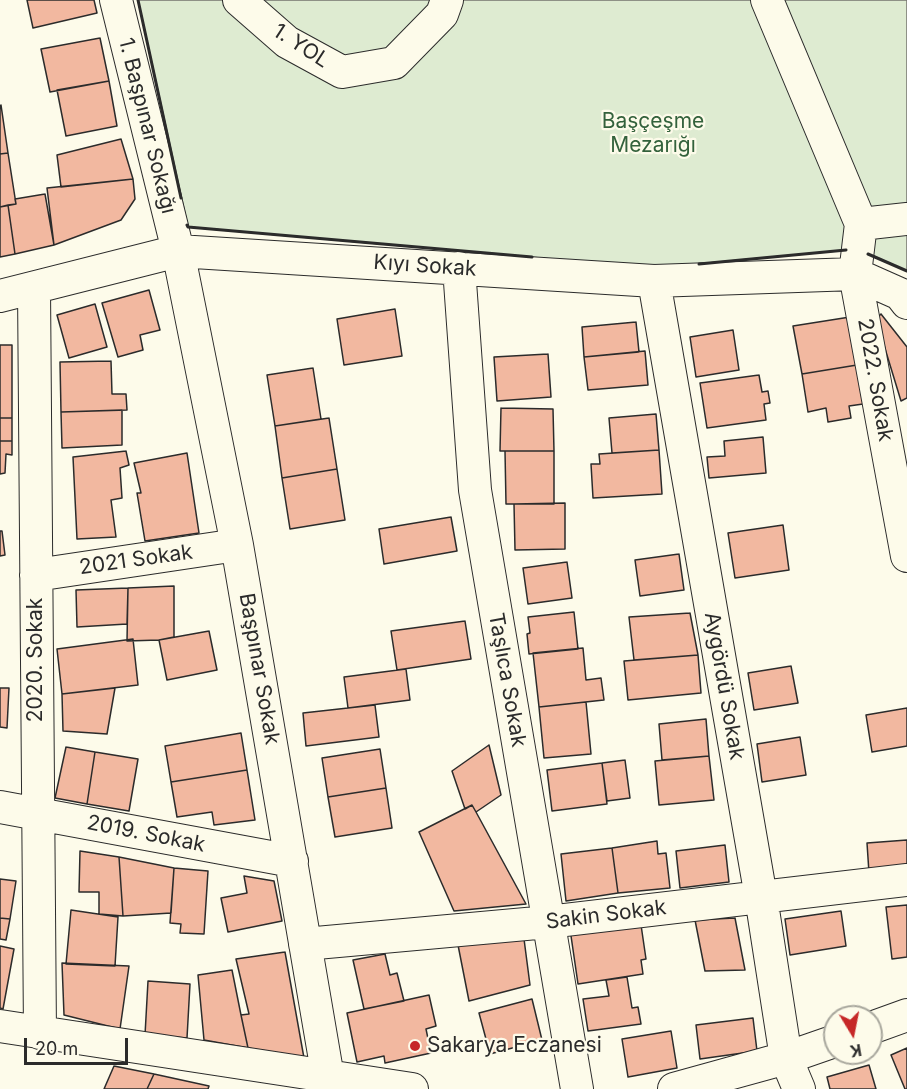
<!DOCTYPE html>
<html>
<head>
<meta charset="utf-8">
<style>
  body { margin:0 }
  #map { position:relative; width:907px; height:1089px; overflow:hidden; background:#fdfbea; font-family:Inter,sans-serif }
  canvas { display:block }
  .north { position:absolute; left:823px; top:1005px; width:60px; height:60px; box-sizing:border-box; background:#fdfbea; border:2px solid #a9a89e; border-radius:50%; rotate:170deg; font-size:16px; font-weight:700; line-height:24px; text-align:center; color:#2b2b2b }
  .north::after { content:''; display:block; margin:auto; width:21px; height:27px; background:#c62828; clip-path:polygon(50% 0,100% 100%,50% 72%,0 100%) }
  .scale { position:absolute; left:24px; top:1038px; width:104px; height:27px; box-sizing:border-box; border:3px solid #2b2b2b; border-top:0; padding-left:8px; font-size:18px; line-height:21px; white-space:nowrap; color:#2b2b2b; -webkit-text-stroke:4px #fdfbea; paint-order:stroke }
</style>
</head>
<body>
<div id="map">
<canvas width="907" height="1089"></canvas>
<div class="north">K</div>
<div class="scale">20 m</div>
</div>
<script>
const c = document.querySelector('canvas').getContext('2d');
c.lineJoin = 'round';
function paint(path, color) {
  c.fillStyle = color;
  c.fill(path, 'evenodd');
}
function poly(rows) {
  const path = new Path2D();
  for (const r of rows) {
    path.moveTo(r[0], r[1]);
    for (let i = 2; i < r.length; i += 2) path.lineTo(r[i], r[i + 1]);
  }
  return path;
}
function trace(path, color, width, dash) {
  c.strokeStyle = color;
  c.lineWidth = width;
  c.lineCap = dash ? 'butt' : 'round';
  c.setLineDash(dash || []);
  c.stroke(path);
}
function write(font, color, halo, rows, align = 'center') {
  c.font = font + ' Inter,sans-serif';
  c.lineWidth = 4.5;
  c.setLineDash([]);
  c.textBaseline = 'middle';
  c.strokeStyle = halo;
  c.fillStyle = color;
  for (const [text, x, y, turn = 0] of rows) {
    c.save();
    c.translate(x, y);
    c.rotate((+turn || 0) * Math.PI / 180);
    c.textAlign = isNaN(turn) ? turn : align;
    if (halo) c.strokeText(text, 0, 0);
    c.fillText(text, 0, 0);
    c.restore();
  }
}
const green = poly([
  [138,0,907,0,907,271,858,249,654,268,188,227,138,0]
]);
paint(green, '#deebd1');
trace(green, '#74746e', 1.5);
const building = poly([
  [27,0,94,0,97,13,33,28,27,0],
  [100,38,109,81,50,92,41,49,100,38],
  [109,81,117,126,66,136,57,90,109,81],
  [1,105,8,153,0,154,0,106,1,105],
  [121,139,133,179,61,187,57,155,121,139],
  [8,153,16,204,0,207,0,154,8,153],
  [133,179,135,199,121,220,54,245,47,188,133,179],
  [45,194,54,245,15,254,8,205,16,204,15,199,45,194],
  [8,205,15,254,0,257,0,207,8,205],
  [149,290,160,330,140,335,143,350,118,357,102,303,149,290],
  [95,304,107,347,69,358,57,315,95,304],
  [395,309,402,356,344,365,337,319,395,309],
  [881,314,907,347,907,398,901,401,876,319,881,314],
  [850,317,857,365,802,374,793,326,850,317],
  [636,322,639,352,584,357,582,327,636,322],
  [733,330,739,370,696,377,690,337,733,330],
  [0,345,12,345,12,418,0,418,0,345],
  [645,351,648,385,588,390,584,357,645,351],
  [548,354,551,397,497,401,494,357,548,354],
  [111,361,112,394,126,394,127,410,61,412,60,362,111,361],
  [857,365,863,404,849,406,851,418,828,422,826,408,808,412,802,374,857,365],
  [313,368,321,419,275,426,267,375,313,368],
  [759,375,762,392,768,391,770,403,764,404,766,420,707,428,700,383,759,375],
  [501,408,553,409,554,451,500,451,501,408],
  [122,410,122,445,62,448,61,412,122,410],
  [656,414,659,450,612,453,609,418,656,414],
  [0,418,12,418,12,441,0,441,0,418],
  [329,418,337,469,282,478,275,426,329,418],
  [763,437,766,473,709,478,707,457,725,456,724,441,763,437],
  [0,441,12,441,12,455,6,454,5,473,0,474,0,441],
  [659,450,662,494,593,498,591,464,600,464,599,454,659,450],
  [126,451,129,465,120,468,122,498,111,500,116,537,77,539,73,457,126,451],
  [505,451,554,451,554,504,506,504,505,451],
  [187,453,199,533,145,541,137,493,141,493,134,463,187,453],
  [337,469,345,520,290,529,282,478,337,469],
  [565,503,565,549,515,550,514,504,565,503],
  [451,517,457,551,384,564,379,529,451,517],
  [783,525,789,570,735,578,728,533,783,525],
  [0,531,2,531,5,555,0,556,0,531],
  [679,554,684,590,640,596,635,560,679,554],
  [567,562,572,598,528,604,523,568,567,562],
  [174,586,174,637,159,640,127,641,128,588,174,586],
  [128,588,127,624,77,627,76,590,128,588],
  [574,612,578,649,529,654,527,634,530,633,528,617,574,612],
  [690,613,698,655,634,660,629,617,690,613],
  [465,621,471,659,397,670,391,631,465,621],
  [209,631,217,670,167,680,159,640,209,631],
  [133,639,138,685,62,694,57,649,133,639],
  [583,648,586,680,601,678,604,700,539,707,533,653,583,648],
  [698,655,701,693,628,700,624,661,698,655],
  [791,666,798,703,754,710,748,673,791,666],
  [406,669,410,700,348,708,344,677,406,669],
  [0,688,9,688,7,728,0,727,0,688],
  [115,688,107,734,63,731,62,694,115,688],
  [586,702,591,754,544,758,539,707,586,702],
  [375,705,379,737,306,746,303,713,375,705],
  [907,708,907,746,872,752,866,715,907,708],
  [706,719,709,756,662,760,659,724,706,719],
  [241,733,247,770,171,782,165,746,241,733],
  [800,737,806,775,762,782,757,744,800,737],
  [489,745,501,795,476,812,472,805,465,809,452,771,489,745],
  [66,747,95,752,87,804,55,798,66,747],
  [380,749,386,788,328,797,322,758,380,749],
  [95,752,138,759,129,811,87,804,95,752],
  [709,756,714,800,659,805,655,761,709,756],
  [625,760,630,798,607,801,602,763,625,760],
  [602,763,607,804,552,811,547,770,602,763],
  [247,770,255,820,214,825,212,812,177,817,171,782,247,770],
  [386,788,392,828,335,837,328,797,386,788],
  [472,805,476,812,526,904,454,911,419,832,472,805],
  [907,840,907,871,869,873,867,843,907,840],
  [657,841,658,854,666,853,670,888,618,893,612,848,657,841],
  [725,845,729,882,680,888,676,851,725,845],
  [612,848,618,893,566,901,561,854,612,848],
  [80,851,119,857,123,916,99,914,99,892,79,892,80,851],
  [119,857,174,868,171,913,123,916,119,857],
  [174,868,208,871,204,934,180,933,181,924,170,923,174,868],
  [244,876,274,881,282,921,228,932,221,898,247,893,244,876],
  [0,879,16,881,10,919,0,918,0,879],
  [907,905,907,957,892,959,886,907,907,905],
  [71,910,118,917,115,966,66,964,71,910],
  [841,911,846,946,790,955,785,919,841,911],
  [0,918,10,919,6,940,0,939,0,918],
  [640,918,646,959,641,960,643,974,578,984,570,929,640,918],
  [735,918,745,970,705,971,695,920,735,918],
  [524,939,530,985,469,1001,458,945,524,939],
  [0,946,14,949,3,1009,0,1008,0,946],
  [285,952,304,1058,248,1048,241,1015,249,1014,236,959,285,952],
  [385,954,390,975,397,973,404,1001,364,1009,353,960,385,954],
  [62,963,129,966,120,1029,64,1015,62,963],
  [232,970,241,1015,248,1048,204,1040,198,975,232,970],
  [627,977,632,1008,638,1007,641,1024,588,1031,583,999,609,996,606,980,627,977],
  [148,981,190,984,187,1038,145,1035,148,981],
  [429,995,436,1026,426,1029,431,1053,385,1063,384,1056,357,1062,347,1013,429,995],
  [532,999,542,1040,490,1054,479,1013,532,999],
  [753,1018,757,1051,700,1059,696,1025,753,1018],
  [671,1031,677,1068,628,1077,622,1039,671,1031],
  [907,1048,907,1089,905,1089,891,1055,907,1048],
  [869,1065,876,1089,830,1089,827,1077,869,1065],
  [114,1066,154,1074,147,1089,104,1089,114,1066],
  [154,1074,209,1086,208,1089,147,1089,154,1074]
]);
paint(building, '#f2b8a0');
trace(building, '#2b2b2b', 1.5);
const street = poly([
  [116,0,178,251,237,545,330,1089],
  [239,0,287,42,342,72,394,63,442,14,447,0],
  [767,0,861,224,855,274,907,556],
  [861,224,907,219],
  [459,268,475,490,577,1089],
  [654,281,761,897,786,1058,799,1089],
  [34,288,40,1033],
  [0,296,178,251,654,281,855,274,900,294,907,303],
  [36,575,237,545],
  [0,807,292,861],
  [305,944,548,922,907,880],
  [0,1026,412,1089],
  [871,1028,907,1015],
  [674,1089,786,1058,835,1041]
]);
trace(street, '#2b2b2b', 34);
trace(street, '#fdfbea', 32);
trace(poly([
  [138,0,181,198],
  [187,225,188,227,532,257],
  [868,254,907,271],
  [699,264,846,250]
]), '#2b2b2b', 3);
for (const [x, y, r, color] of [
  [415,1046,6,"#c62828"]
]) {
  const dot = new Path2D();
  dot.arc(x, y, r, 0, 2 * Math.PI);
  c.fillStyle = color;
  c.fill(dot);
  trace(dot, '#fdfbea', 2);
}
write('21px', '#2b2b2b', '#fdfbea', [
  ["1. YOL",301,46,33],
  ["1. Başpınar Sokağı",147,126,76],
  ["Kıyı Sokak",425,266,4],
  ["2022. Sokak",875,380,80],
  ["2021 Sokak",136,560,-8],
  ["2020. Sokak",36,660,-90],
  ["Başpınar Sokak",259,669,80],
  ["Taşlıca Sokak",507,680,80],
  ["Aygördü Sokak",724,686,80],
  ["2019. Sokak",146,834,11],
  ["Sakin Sokak",606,915,-7]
]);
write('21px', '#34623c', '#fdfbea', [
  ["Başçeşme",653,122],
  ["Mezarığı",653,146]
]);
write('21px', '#2b2b2b', '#fdfbea', [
  ["Sakarya Eczanesi",427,1046]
], 'left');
</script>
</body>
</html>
